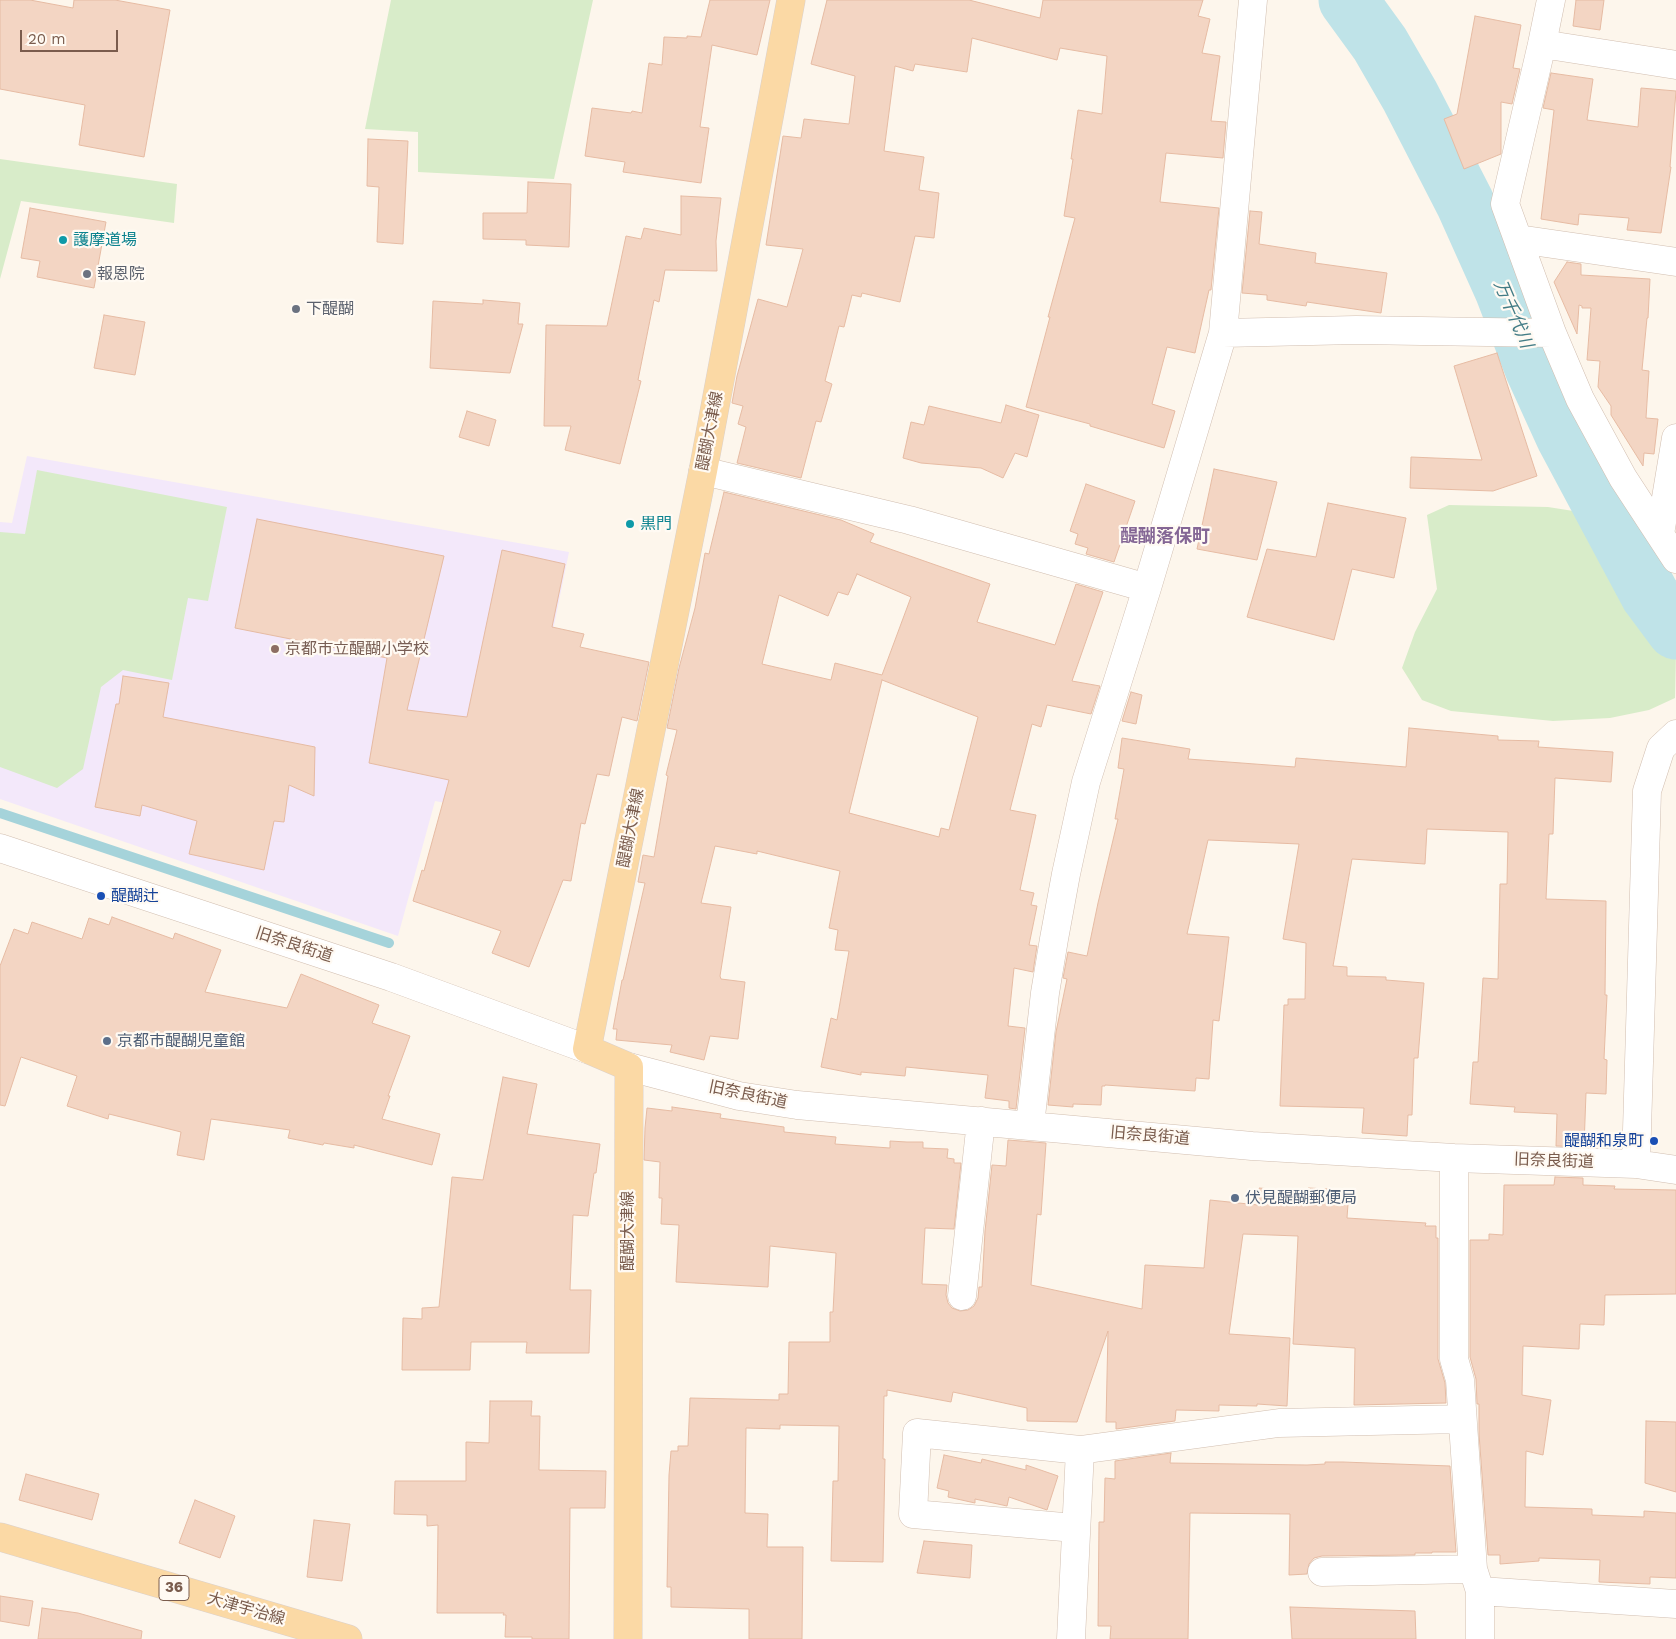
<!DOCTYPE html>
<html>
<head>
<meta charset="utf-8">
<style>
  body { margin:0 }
  #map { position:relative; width:1676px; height:1639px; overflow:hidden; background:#fdf6ec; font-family:"Work Sans",sans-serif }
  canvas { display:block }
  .scale { position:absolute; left:20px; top:30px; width:98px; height:22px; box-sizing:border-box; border:2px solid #7a5c4d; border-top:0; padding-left:6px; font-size:15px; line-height:18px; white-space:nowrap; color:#7a5c4d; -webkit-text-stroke:4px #fffaf3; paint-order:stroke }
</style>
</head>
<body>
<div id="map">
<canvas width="1676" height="1639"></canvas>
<div class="scale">20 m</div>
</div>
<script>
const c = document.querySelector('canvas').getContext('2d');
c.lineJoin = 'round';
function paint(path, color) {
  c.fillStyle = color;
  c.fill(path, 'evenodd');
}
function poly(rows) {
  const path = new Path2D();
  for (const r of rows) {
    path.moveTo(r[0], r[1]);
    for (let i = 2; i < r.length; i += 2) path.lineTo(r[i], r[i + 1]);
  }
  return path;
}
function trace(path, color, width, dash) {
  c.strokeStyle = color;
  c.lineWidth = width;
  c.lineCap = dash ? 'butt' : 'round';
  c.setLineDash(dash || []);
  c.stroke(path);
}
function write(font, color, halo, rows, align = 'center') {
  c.font = font + ' "Work Sans","Noto Sans JP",sans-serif';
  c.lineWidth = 4.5;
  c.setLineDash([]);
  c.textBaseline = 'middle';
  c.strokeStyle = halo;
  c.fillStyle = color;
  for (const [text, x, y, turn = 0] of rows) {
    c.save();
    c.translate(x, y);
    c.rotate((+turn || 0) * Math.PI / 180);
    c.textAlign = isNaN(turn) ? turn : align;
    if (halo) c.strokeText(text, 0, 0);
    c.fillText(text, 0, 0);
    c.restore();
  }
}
paint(poly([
  [27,456,569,552,528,753,482,810,435,801,398,936,0,799,0,522,12,523]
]), '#f3e8fa');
paint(poly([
  [391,0,593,0,554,179,418,172,418,132,365,129],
  [0,159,177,184,174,223,21,201,0,279],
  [37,470,227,507,208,601,188,598,172,680,123,670,101,687,83,769,57,788,0,767,0,532,25,534],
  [1449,505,1548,507,1586,513,1610,540,1636,594,1670,633,1676,652,1675,698,1649,710,1610,718,1553,721,1451,711,1422,700,1402,668,1415,632,1437,589,1427,515]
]), '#d8ecc9');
trace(poly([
  [0,813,389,943]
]), '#a5d3da', 10);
trace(poly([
  [1348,0,1380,44,1410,96,1465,203,1504,290,1534,368,1565,436,1650,595,1676,630]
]), '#bfe3e8', 59);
const building = poly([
  [0,0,30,0,73,8,74,0,115,0,170,10,144,157,79,145,85,105,0,89,0,0],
  [710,0,770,0,757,55,712,45,700,127,709,128,701,183,623,172,625,162,585,156,592,108,631,113,632,111,642,113,649,63,662,65,664,37,687,38,687,36,701,37,710,0],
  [827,0,969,0,1040,18,1043,0,1203,0,1198,16,1210,19,1202,53,1220,56,1211,121,1226,122,1223,158,1166,153,1160,202,1219,208,1211,290,1209,290,1195,353,1167,347,1152,404,1175,411,1164,448,1090,426,1090,424,1026,407,1050,317,1048,317,1075,218,1064,216,1073,159,1071,159,1078,110,1102,114,1107,56,1060,48,1057,60,972,38,967,72,915,64,913,71,895,66,884,151,924,157,919,190,939,193,934,238,915,236,900,302,862,293,861,297,852,295,844,327,839,326,825,381,832,384,821,422,816,421,801,478,737,463,746,427,738,424,743,406,732,403,737,376,758,299,787,307,803,249,766,245,783,136,801,138,804,119,849,124,855,76,811,64,827,0],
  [1576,0,1604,0,1600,30,1573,26,1576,0],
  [1475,16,1521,25,1513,68,1520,69,1512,104,1501,102,1501,154,1464,169,1444,119,1457,114,1475,16],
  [1551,73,1593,79,1587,120,1638,127,1641,88,1676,91,1670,167,1671,167,1661,233,1627,230,1629,218,1579,214,1578,225,1541,219,1554,110,1543,108,1551,73],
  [368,139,408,141,403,244,377,242,379,187,367,186,368,139],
  [528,182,571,184,569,247,526,245,526,240,483,239,483,213,527,213,528,182],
  [681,196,721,198,716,241,717,271,665,270,659,302,654,300,638,380,641,381,620,464,565,450,571,426,544,426,546,325,607,326,626,236,641,239,644,228,681,235,681,196],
  [30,208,106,222,94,288,37,277,40,261,21,258,30,208],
  [1250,211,1262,212,1259,244,1316,253,1315,263,1387,273,1381,313,1307,302,1306,306,1267,300,1267,295,1242,293,1250,211],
  [1567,262,1581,264,1581,275,1650,279,1648,318,1647,318,1642,370,1649,371,1646,418,1658,419,1654,454,1644,453,1643,466,1611,415,1611,406,1598,387,1600,361,1587,360,1591,308,1582,308,1582,306,1579,305,1577,334,1554,282,1567,262],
  [483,300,520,303,518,324,523,324,510,373,430,368,433,301,483,304,483,300],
  [104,315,145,322,135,375,94,368,104,315],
  [1497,353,1537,476,1493,491,1410,488,1411,457,1482,460,1454,366,1497,353],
  [1006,405,1039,415,1027,457,1015,453,1003,478,981,468,921,463,903,458,911,422,924,425,929,406,1001,423,1006,405],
  [467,411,496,420,489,446,459,437,467,411],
  [1214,469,1277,482,1257,560,1197,549,1214,469],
  [1086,484,1135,501,1114,562,1086,554,1088,548,1075,544,1078,534,1070,531,1086,484],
  [724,492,841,520,874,534,870,542,990,584,977,622,1055,645,1076,584,1103,592,1072,681,1100,686,1091,714,1047,705,1041,727,1032,724,1010,810,1036,815,1020,890,1034,893,1031,905,1037,906,1029,945,1037,946,1033,972,1014,968,1008,1026,1025,1028,1016,1109,1009,1108,1009,1101,985,1098,988,1075,906,1067,905,1076,861,1072,861,1075,821,1067,831,1018,837,1020,849,951,835,950,838,930,829,928,840,871,757,851,757,854,715,846,701,903,731,907,720,976,721,979,745,982,738,1039,710,1036,704,1060,670,1052,672,1045,616,1040,617,1029,613,1029,622,980,623,980,645,883,638,882,643,855,654,857,668,776,666,775,677,730,667,728,679,668,695,608,705,553,709,554,724,492],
  [857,574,911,597,882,675,835,663,831,680,762,664,779,595,828,616,838,592,848,595,857,574],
  [882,680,978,717,949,830,941,828,939,837,849,813,882,680],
  [1328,503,1406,518,1394,578,1352,569,1334,640,1247,617,1267,549,1316,557,1328,503],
  [257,519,444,556,407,710,467,717,502,550,565,564,552,627,584,634,580,647,649,662,637,721,622,717,609,776,597,774,585,824,581,823,571,881,563,880,529,967,492,953,501,931,413,901,422,870,424,871,449,780,369,763,387,658,235,628,257,519],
  [123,676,169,683,163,717,315,747,314,796,289,785,284,822,274,821,264,870,189,854,197,821,142,805,140,816,95,807,116,704,119,704,123,676],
  [1131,692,1142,695,1136,724,1122,721,1131,692],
  [1409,728,1498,736,1498,740,1539,741,1538,747,1613,752,1611,782,1555,778,1553,834,1549,834,1546,899,1606,901,1605,995,1607,995,1604,1059,1607,1060,1606,1094,1586,1093,1584,1147,1556,1146,1557,1114,1514,1112,1515,1107,1470,1104,1473,1062,1478,1062,1483,978,1498,979,1500,884,1507,884,1508,832,1427,829,1425,864,1352,859,1333,966,1347,967,1347,976,1386,977,1386,980,1424,983,1418,1058,1414,1058,1412,1115,1408,1115,1407,1136,1362,1133,1364,1108,1280,1106,1284,1005,1288,1005,1288,999,1305,999,1306,943,1283,939,1299,844,1208,840,1187,934,1229,937,1219,1021,1213,1020,1209,1079,1196,1078,1195,1091,1105,1085,1105,1086,1102,1086,1101,1105,1073,1104,1073,1107,1048,1105,1056,1032,1067,979,1063,978,1068,952,1087,956,1098,903,1118,819,1115,819,1124,769,1118,768,1122,738,1190,749,1188,759,1295,767,1296,758,1406,767,1409,728],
  [112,917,173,939,175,933,221,950,205,992,287,1008,301,974,379,1005,372,1023,410,1036,388,1096,390,1096,382,1119,440,1134,432,1165,354,1145,354,1148,324,1143,323,1145,288,1138,290,1130,211,1119,204,1160,177,1155,181,1132,109,1114,108,1119,67,1106,77,1076,21,1057,5,1106,0,1105,0,966,14,929,28,934,32,922,82,939,89,918,109,925,112,917],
  [503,1077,537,1084,527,1134,600,1144,596,1173,594,1173,588,1216,573,1215,570,1290,591,1290,589,1353,526,1353,527,1342,471,1342,470,1370,402,1370,403,1318,422,1319,422,1308,439,1307,452,1177,483,1180,503,1077],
  [672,1107,721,1114,720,1118,784,1127,784,1132,836,1137,835,1144,890,1148,890,1141,907,1142,923,1142,923,1148,948,1149,947,1158,954,1159,954,1163,961,1163,954,1229,925,1228,922,1284,947,1285,946,1295,948,1303,952,1308,960,1311,968,1310,974,1306,978,1298,979,1287,982,1287,985,1231,992,1165,1006,1166,1008,1140,1046,1143,1041,1215,1037,1214,1031,1285,1142,1309,1145,1265,1204,1268,1210,1200,1258,1205,1259,1188,1308,1192,1308,1188,1349,1190,1347,1218,1426,1223,1425,1226,1436,1226,1436,1238,1438,1238,1438,1359,1445,1383,1446,1403,1354,1405,1355,1348,1293,1344,1298,1236,1243,1234,1229,1334,1290,1338,1287,1406,1257,1404,1257,1406,1219,1405,1219,1411,1176,1410,1175,1421,1116,1429,1116,1422,1106,1422,1108,1331,1077,1422,1027,1421,1027,1408,953,1392,951,1402,887,1390,887,1396,884,1396,883,1459,885,1459,883,1562,831,1561,833,1481,838,1481,839,1426,780,1425,780,1429,746,1428,745,1513,768,1514,767,1547,803,1547,802,1639,749,1639,749,1609,671,1607,671,1587,667,1587,669,1475,671,1451,678,1451,678,1446,688,1446,690,1398,779,1400,779,1394,788,1394,789,1342,830,1342,830,1312,833,1312,836,1253,770,1246,768,1287,676,1282,679,1225,661,1224,662,1198,659,1198,660,1162,644,1160,645,1128,647,1108,672,1111,672,1107],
  [1555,1177,1583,1178,1583,1185,1615,1186,1614,1189,1676,1190,1676,1294,1605,1295,1604,1325,1580,1324,1579,1349,1523,1346,1522,1395,1551,1400,1543,1455,1526,1451,1525,1507,1592,1509,1592,1515,1644,1517,1644,1511,1676,1513,1676,1578,1650,1577,1650,1584,1599,1582,1600,1560,1539,1558,1539,1561,1500,1564,1500,1555,1488,1555,1479,1434,1479,1404,1477,1404,1476,1379,1470,1357,1470,1240,1489,1240,1489,1234,1503,1235,1504,1185,1554,1185,1555,1177],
  [490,1401,532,1401,531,1416,540,1416,539,1470,606,1471,605,1508,570,1508,569,1639,532,1639,532,1637,505,1637,506,1615,503,1615,504,1613,437,1613,438,1525,427,1526,427,1515,394,1514,395,1481,466,1481,466,1442,489,1443,490,1401],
  [1646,1421,1676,1422,1676,1492,1645,1483,1646,1421],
  [1171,1453,1170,1463,1307,1465,1325,1464,1325,1462,1343,1462,1450,1466,1456,1552,1432,1552,1432,1553,1415,1553,1415,1555,1322,1556,1314,1558,1309,1564,1307,1574,1289,1575,1290,1514,1190,1513,1188,1639,1110,1639,1111,1626,1098,1626,1099,1522,1104,1522,1105,1478,1115,1479,1115,1461,1171,1453],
  [944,1455,981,1463,982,1459,1026,1470,1026,1465,1058,1476,1047,1510,1009,1497,1007,1506,975,1499,975,1503,948,1497,949,1491,937,1488,944,1455],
  [26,1474,99,1494,92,1520,19,1500,26,1474],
  [195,1500,235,1516,220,1558,179,1543,195,1500],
  [314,1520,350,1524,342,1581,307,1577,314,1520],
  [924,1541,972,1545,970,1578,917,1573,924,1541],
  [0,1596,33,1601,29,1626,0,1621,0,1596],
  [1290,1607,1415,1611,1416,1639,1292,1639,1290,1607],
  [42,1608,78,1613,142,1631,141,1639,38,1639,42,1608]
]);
paint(building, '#f3d5c3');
trace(building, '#e6bba3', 1);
const minor = poly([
  [1551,0,1542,44,1505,204,1552,333,1580,399,1623,478,1676,559],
  [1542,44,1676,65],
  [1518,239,1676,262],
  [1223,333,1356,330,1552,333],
  [703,471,909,520,1147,588],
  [1660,534,1676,438],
  [0,848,391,977,587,1049],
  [629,1067,739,1096,797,1105,1252,1146,1454,1158,1636,1164,1676,1170],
  [1030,1125,1045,993,1054,939,1066,874,1086,782,1147,588,1223,333,1253,0],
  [1454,1158,1454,1359,1460,1380,1473,1569,1480,1591,1480,1639],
  [1636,1164,1647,791,1661,748,1676,734],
  [962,1296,981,1121],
  [1075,1528,913,1514,917,1433,1080,1450,1279,1423,1462,1419],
  [1322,1572,1473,1569],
  [1480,1591,1676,1604],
  [1071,1639,1080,1450]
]);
const major = poly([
  [0,1537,348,1639],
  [628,1639,629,1067,587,1049,703,471,791,0]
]);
trace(minor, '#d1beb0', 29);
trace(major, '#dad1cd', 29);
trace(minor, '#fff', 28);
trace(major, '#fbd9a5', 28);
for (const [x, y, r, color] of [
  [63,240,5,"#0f9aa8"],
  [87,274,5,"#6b7280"],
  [296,309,5,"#6b7280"],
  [630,524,5,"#0f9aa8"],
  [275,649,5,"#8d6e63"],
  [101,896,5,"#1a4fb4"],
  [107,1041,5,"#5c6f8a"],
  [1654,1141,5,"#1a4fb4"],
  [1235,1198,5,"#5c6f8a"]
]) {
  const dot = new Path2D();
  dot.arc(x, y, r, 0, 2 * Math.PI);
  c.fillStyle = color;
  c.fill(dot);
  trace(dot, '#fffaf3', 2);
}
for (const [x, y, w] of [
  [174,1588,30]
]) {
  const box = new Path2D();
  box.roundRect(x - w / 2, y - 12.5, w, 25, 4);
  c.fillStyle = '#fffaf3';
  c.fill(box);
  trace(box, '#7a5c4d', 1);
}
write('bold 15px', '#7a5c4d', null, [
  ["36",174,1588]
]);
write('16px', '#0d838f', '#fffaf3', [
  ["護摩道場",73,240],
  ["黒門",640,524]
], 'left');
write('16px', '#5b616d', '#fffaf3', [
  ["報恩院",97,274],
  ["下醍醐",306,309]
], 'left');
write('16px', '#7a5c4d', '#fffaf3', [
  ["醍醐大津線",710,431,-79],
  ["醍醐大津線",631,828,-79],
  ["旧奈良街道",294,945,18],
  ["旧奈良街道",748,1095,12],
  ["旧奈良街道",1150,1136,5],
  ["旧奈良街道",1554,1161,2],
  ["醍醐大津線",628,1231,-90],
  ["大津宇治線",246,1609,16]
]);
write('16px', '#785e54', '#fffaf3', [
  ["京都市立醍醐小学校",285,649]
], 'left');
write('16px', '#164399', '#fffaf3', [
  ["醍醐辻",111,896],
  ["醍醐和泉町",1644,1141,"right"]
], 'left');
write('16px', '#4e5e75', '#fffaf3', [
  ["京都市醍醐児童館",117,1041],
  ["伏見醍醐郵便局",1245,1198]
], 'left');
write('italic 18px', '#437c86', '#fffaf3', [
  ["万千代川",1513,314,67]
]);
write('bold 18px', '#846695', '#fffaf3', [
  ["醍醐落保町",1165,537]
]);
</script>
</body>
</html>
